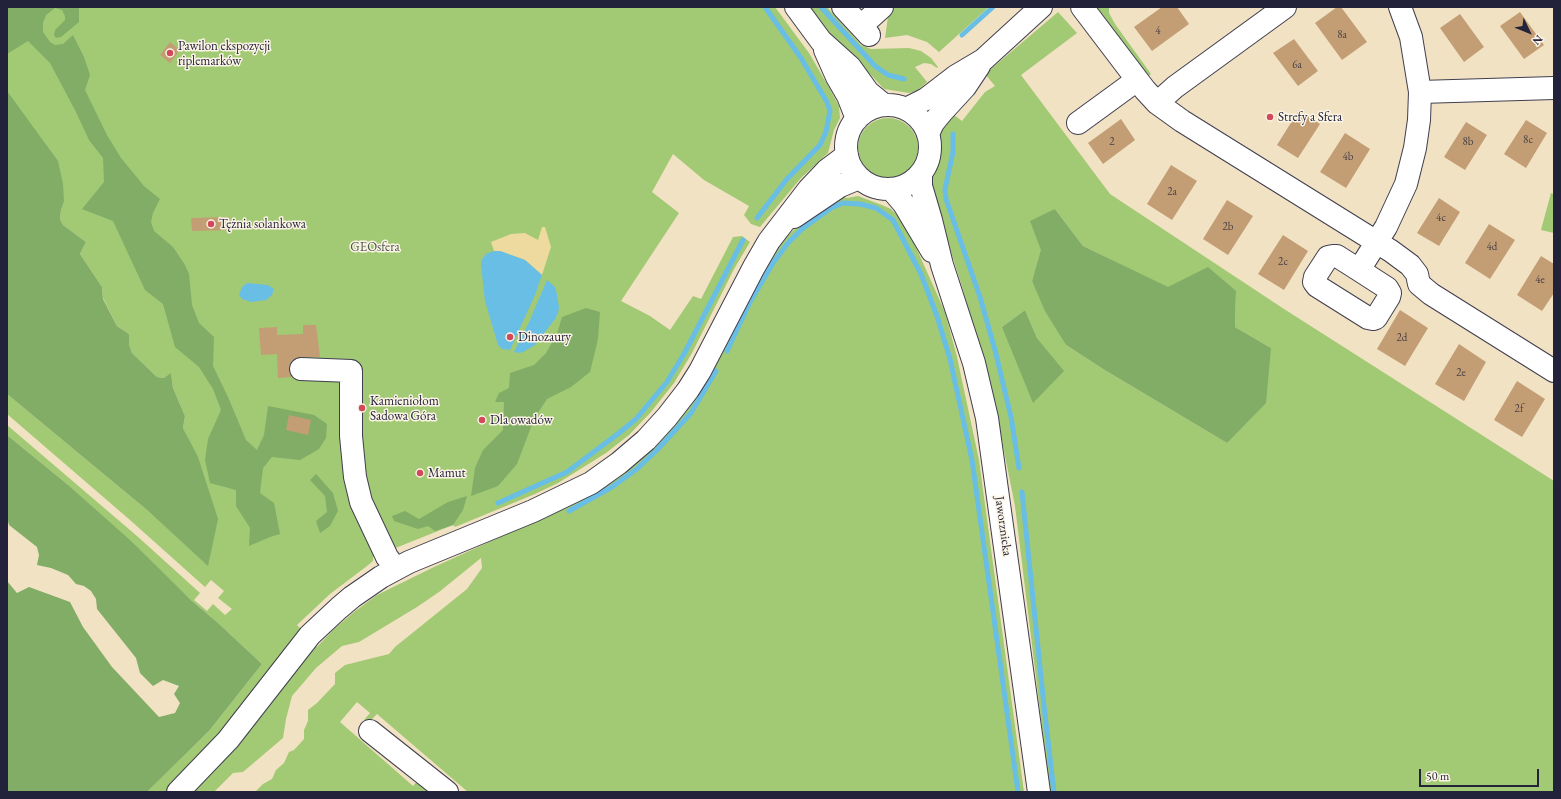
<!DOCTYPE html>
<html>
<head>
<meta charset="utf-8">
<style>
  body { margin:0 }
  #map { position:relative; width:1561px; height:799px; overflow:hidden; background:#f1e2c3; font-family:"EB Garamond",serif }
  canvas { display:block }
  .frame { position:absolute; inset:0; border:8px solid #22223b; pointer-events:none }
  .north { position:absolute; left:1509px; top:12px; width:40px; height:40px; -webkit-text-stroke:3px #fcf5e5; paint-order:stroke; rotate:133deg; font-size:11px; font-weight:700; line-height:16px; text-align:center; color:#22223b }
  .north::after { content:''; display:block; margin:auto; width:14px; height:18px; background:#22223b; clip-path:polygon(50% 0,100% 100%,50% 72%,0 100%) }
  .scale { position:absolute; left:1419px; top:769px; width:120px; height:18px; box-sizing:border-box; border:2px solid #22223b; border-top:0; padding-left:5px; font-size:12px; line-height:14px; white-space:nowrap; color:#22223b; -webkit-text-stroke:3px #fcf5e5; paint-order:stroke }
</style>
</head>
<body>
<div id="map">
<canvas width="1561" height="799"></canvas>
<div class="frame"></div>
<div class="north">N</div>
<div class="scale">50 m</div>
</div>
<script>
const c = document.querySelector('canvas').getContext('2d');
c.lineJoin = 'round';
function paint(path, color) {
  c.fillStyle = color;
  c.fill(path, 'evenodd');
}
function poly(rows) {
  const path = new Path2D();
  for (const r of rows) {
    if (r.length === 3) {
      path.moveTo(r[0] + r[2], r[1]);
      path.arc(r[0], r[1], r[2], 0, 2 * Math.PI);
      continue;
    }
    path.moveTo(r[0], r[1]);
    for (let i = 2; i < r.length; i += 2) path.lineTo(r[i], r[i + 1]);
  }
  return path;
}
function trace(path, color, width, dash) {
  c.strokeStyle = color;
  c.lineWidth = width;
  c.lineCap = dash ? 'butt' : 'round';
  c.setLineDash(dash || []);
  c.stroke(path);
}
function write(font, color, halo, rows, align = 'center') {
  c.font = font + ' "EB Garamond",serif';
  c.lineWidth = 3;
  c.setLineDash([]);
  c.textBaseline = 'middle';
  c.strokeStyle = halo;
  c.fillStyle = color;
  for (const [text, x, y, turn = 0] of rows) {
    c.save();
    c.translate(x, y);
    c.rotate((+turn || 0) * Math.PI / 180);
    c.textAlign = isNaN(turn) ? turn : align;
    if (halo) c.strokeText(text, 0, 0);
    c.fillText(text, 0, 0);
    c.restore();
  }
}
paint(poly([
  [7,7,775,7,809,53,827,84,839,106,840,118,834,130,828,153,801,178,760,227,751,224,744,215,749,206,704,180,673,154,652,192,679,213,621,301,650,316,670,330,693,296,701,299,733,237,742,236,750,242,734,269,692,353,674,383,651,412,629,435,606,453,558,483,535,494,455,527,453,525,373,557,373,561,367,566,330,594,297,625,317,647,332,631,354,612,377,595,434,567,575,503,602,487,624,471,779,244,801,223,838,196,847,198,858,196,882,205,891,209,898,216,914,243,945,312,957,357,979,460,1024,792,468,792,377,714,368,723,364,720,370,713,357,702,340,722,413,786,419,779,435,792,255,792,263,784,272,779,276,770,284,763,289,752,294,750,304,739,304,730,308,721,308,710,317,703,335,684,335,673,345,665,389,654,395,647,467,589,482,568,481,558,439,592,417,607,359,642,342,646,316,668,292,696,286,719,283,738,243,772,233,773,214,792,147,792,209,731,262,664,217,622,192,601,67,484,7,435,7,425,137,536,200,593,194,600,206,610,207,611,213,604,225,615,232,609,218,598,224,591,211,580,205,587,130,520,7,414,7,394,147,510,208,565,188,438,183,428,185,416,173,388,171,374,164,378,157,377,132,353,129,344,129,334,117,326,103,298,102,287,80,254,86,242,63,225,60,219,61,210,64,202,7,103],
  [807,7,827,7,861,45,871,49,909,48,921,51,931,58,938,67,937,68,931,64,924,63,915,67,927,82,917,91,909,93,884,89,870,74,864,78],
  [881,7,989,7,939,52,927,42,907,35,885,38,888,17],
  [1095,7,1109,7,1109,13,1115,24,1151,74,1145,78],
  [1058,12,1077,33,1021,75,1110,194,1284,309,1554,481,1554,792,1050,792,1015,506,999,426,981,356,963,290,940,217,929,173,939,155,939,131,950,112,962,121,985,92,995,86,985,74],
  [1055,209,1083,246,1168,288,1236,291,1235,327,1271,348,1227,443,1103,369,1066,345,1032,281],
  [1025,310,1037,338,1063,371,1002,327],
  [888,148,30],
  [1551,193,1554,194,1554,233,1541,230]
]), '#a2c974');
paint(poly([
  [7,7,79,7,79,22,61,37,56,38,54,35,55,30,65,20,65,16,62,10,55,8,46,15,43,23,43,32,50,42,55,45,63,44,73,35,84,57,90,75,85,90,107,135,121,158,144,186,160,199,153,213,151,222,154,231,173,247,185,265,189,274,192,305,199,323,214,337,213,366,228,397,246,440,257,450,264,435,268,406,314,415,327,424,326,438,319,449,300,460,272,457,263,468,260,493,274,503,280,534,270,537,249,546,250,528,236,506,236,490,210,483,205,460,208,439,221,410,213,389,199,367,175,347,163,304,145,290,113,221,82,209,104,182,103,158,89,140,75,110,50,63,28,41,7,54],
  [7,91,58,161,63,184,64,202,61,210,60,219,63,225,86,242,80,254,102,287,103,299,117,326,129,334,129,344,132,353,157,377,164,378,171,373,173,388,185,416,183,428,198,457,218,519,208,566,147,510,7,394],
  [1055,209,1083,246,1168,287,1208,267,1236,291,1235,327,1271,348,1266,403,1227,443,1103,369,1066,345,1045,311,1032,281,1041,250,1030,221],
  [586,308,600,312,598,339,590,372,571,387,547,399,534,419,517,464,498,486,471,496,475,468,483,450,503,430,504,402,495,402,499,393,509,388,510,373,534,365,546,353,557,334,562,317],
  [1025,310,1037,338,1064,371,1033,403,1002,327],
  [7,435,67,484,131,541,192,601,217,622,262,664,209,731,147,792,7,792,7,581,17,593,29,587,70,602,83,627,112,667,159,717,175,713,180,703,174,694,179,686,163,680,153,686,140,673,136,658,97,609,96,599,91,591,84,586,76,584,68,575,51,568,37,565,39,555,37,547,9,525,7,517],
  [316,474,333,493,338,511,330,526,320,533,316,521,327,512,325,496,310,480],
  [467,496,463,510,453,525,435,531,428,526,418,529,394,521,392,516,405,511,419,519,448,502]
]), '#81ad66');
paint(poly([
  [542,227,545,227,551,247,542,275,525,260,500,251,494,251,491,242,511,234,525,233,538,240]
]), '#eeda9e');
paint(poly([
  [494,251,500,251,525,260,542,275,535,295,510,350,502,349,498,345,485,301,481,265,481,261,486,254],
  [547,280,555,287,557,295,559,307,558,313,555,319,535,345,523,352,519,353,514,352,530,320],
  [247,283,268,285,274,289,272,295,266,300,251,302,242,299,239,295,242,287]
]), '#69bee5');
trace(poly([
  [821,7,875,66,888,75,904,79],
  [962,35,993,7],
  [953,134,953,152,945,189,946,199,980,297,995,350,1011,417,1019,468],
  [757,218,787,179,820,145,826,132,830,111,827,102,801,58,765,7],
  [727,351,750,302,773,263,788,243,802,229,831,208,843,203,860,204,876,208,893,220,921,274,937,316,950,359,972,460,1018,792],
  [1022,492,1044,706,1054,792],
  [498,503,567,472,619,433,636,419,667,382,684,354,743,240],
  [569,511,612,487,638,468,657,450,691,413,716,371]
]), '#69bee5', 5);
paint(poly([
  [1162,7,1177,7,1189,24,1152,51,1134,27],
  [1337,7,1341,7,1367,42,1342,60,1315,23],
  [1520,12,1544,45,1524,59,1500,26],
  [1460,14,1484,47,1464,62,1440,28],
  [1294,39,1318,71,1298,86,1273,53],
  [170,42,180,50,170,63,160,55],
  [1299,110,1320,124,1298,158,1277,145],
  [1121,119,1135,140,1103,164,1088,143],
  [1526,120,1547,133,1526,168,1504,154],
  [1466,122,1487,135,1465,170,1444,157],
  [1345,133,1370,149,1346,188,1320,172],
  [1171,165,1197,181,1172,220,1147,204],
  [1439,198,1460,212,1439,246,1417,233],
  [1227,200,1253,216,1228,255,1203,239],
  [229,217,230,230,192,231,191,218],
  [1489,224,1515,240,1490,279,1465,263],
  [1283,235,1308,251,1284,290,1258,274],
  [1541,256,1554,264,1554,293,1542,311,1517,295],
  [1400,310,1428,328,1405,366,1377,349],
  [303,325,316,325,320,357,302,357,296,358,291,362,289,368,290,374,292,377,278,378,277,354,261,355,259,328,277,327,277,335,303,334],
  [1459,344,1486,362,1464,401,1435,384],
  [1517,381,1545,399,1522,437,1494,420],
  [289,415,311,420,308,435,286,430]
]), '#c39e74');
const minor = poly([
  [796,7,821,41,850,67,868,92,884,105],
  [843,7,869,35],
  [1082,7,1145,90,1157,103,1182,121,1391,251,1410,265,1417,274,1419,284,1431,294,1554,371],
  [861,26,882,7],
  [825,50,837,77,848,96,857,119],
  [1420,92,1554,88],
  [1157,103,1175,87,1285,7],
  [888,147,42],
  [906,109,926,99,956,76,983,60,1041,7],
  [1078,123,1137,80],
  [928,134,933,123,942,112,965,87,979,66],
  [921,174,921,186,931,220,942,265,974,363,987,418,1039,792],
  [892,190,904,204,932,251],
  [794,217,840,186,859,178],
  [1359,270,1387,288,1390,293,1389,297,1376,318,1373,319,1368,318,1317,286,1314,282,1315,277,1328,257,1333,256,1337,256,1359,270,1386,227,1406,184,1415,148,1419,120,1420,92,1411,37,1400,7],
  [301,369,351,371,351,436,355,477,361,502,387,557,396,569],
  [370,731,447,792],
  [178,792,228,740,310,635,339,608,352,597,381,577,409,562,533,511,591,483,619,463,646,440,667,417,688,390,700,371,754,267,769,241,809,189,827,170,847,155]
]);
trace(minor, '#413f4f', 24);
trace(minor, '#fff', 22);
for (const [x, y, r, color] of [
  [170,53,4,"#d1495b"],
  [1270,117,4,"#d1495b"],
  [211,224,4,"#d1495b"],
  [510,337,4,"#d1495b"],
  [362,408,4,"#d1495b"],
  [482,420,4,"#d1495b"],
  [420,473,4,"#d1495b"]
]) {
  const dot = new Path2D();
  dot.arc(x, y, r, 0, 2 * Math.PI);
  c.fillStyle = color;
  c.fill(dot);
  trace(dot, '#fcf5e5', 1.5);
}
write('11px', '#4a4149', null, [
  ["4",1158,31],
  ["8a",1342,35],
  ["6a",1297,65],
  ["8c",1528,140],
  ["2",1112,142],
  ["8b",1468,142],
  ["4b",1348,157],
  ["2a",1172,192],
  ["4c",1441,218],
  ["2b",1228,227],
  ["4d",1492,247],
  ["2c",1283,262],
  ["4e",1540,280],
  ["2d",1402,338],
  ["2e",1461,373],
  ["2f",1519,409]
]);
write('13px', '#22223b', '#fcf5e5', [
  ["Pawilon ekspozycji",178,46],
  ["riplemarków",178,61],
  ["Strefy a Sfera",1278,117],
  ["Tężnia solankowa",219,224],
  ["Dinozaury",518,337],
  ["Kamieniołom",370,401],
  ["Sadowa Góra",370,416],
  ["Dla owadów",490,420],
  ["Mamut",428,473]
], 'left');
write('13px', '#48544c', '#fcf5e5', [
  ["GEOsfera",375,247]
]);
write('13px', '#22223b', '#fcf5e5', [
  ["Jaworznicka",1003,526,82]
]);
</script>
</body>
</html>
